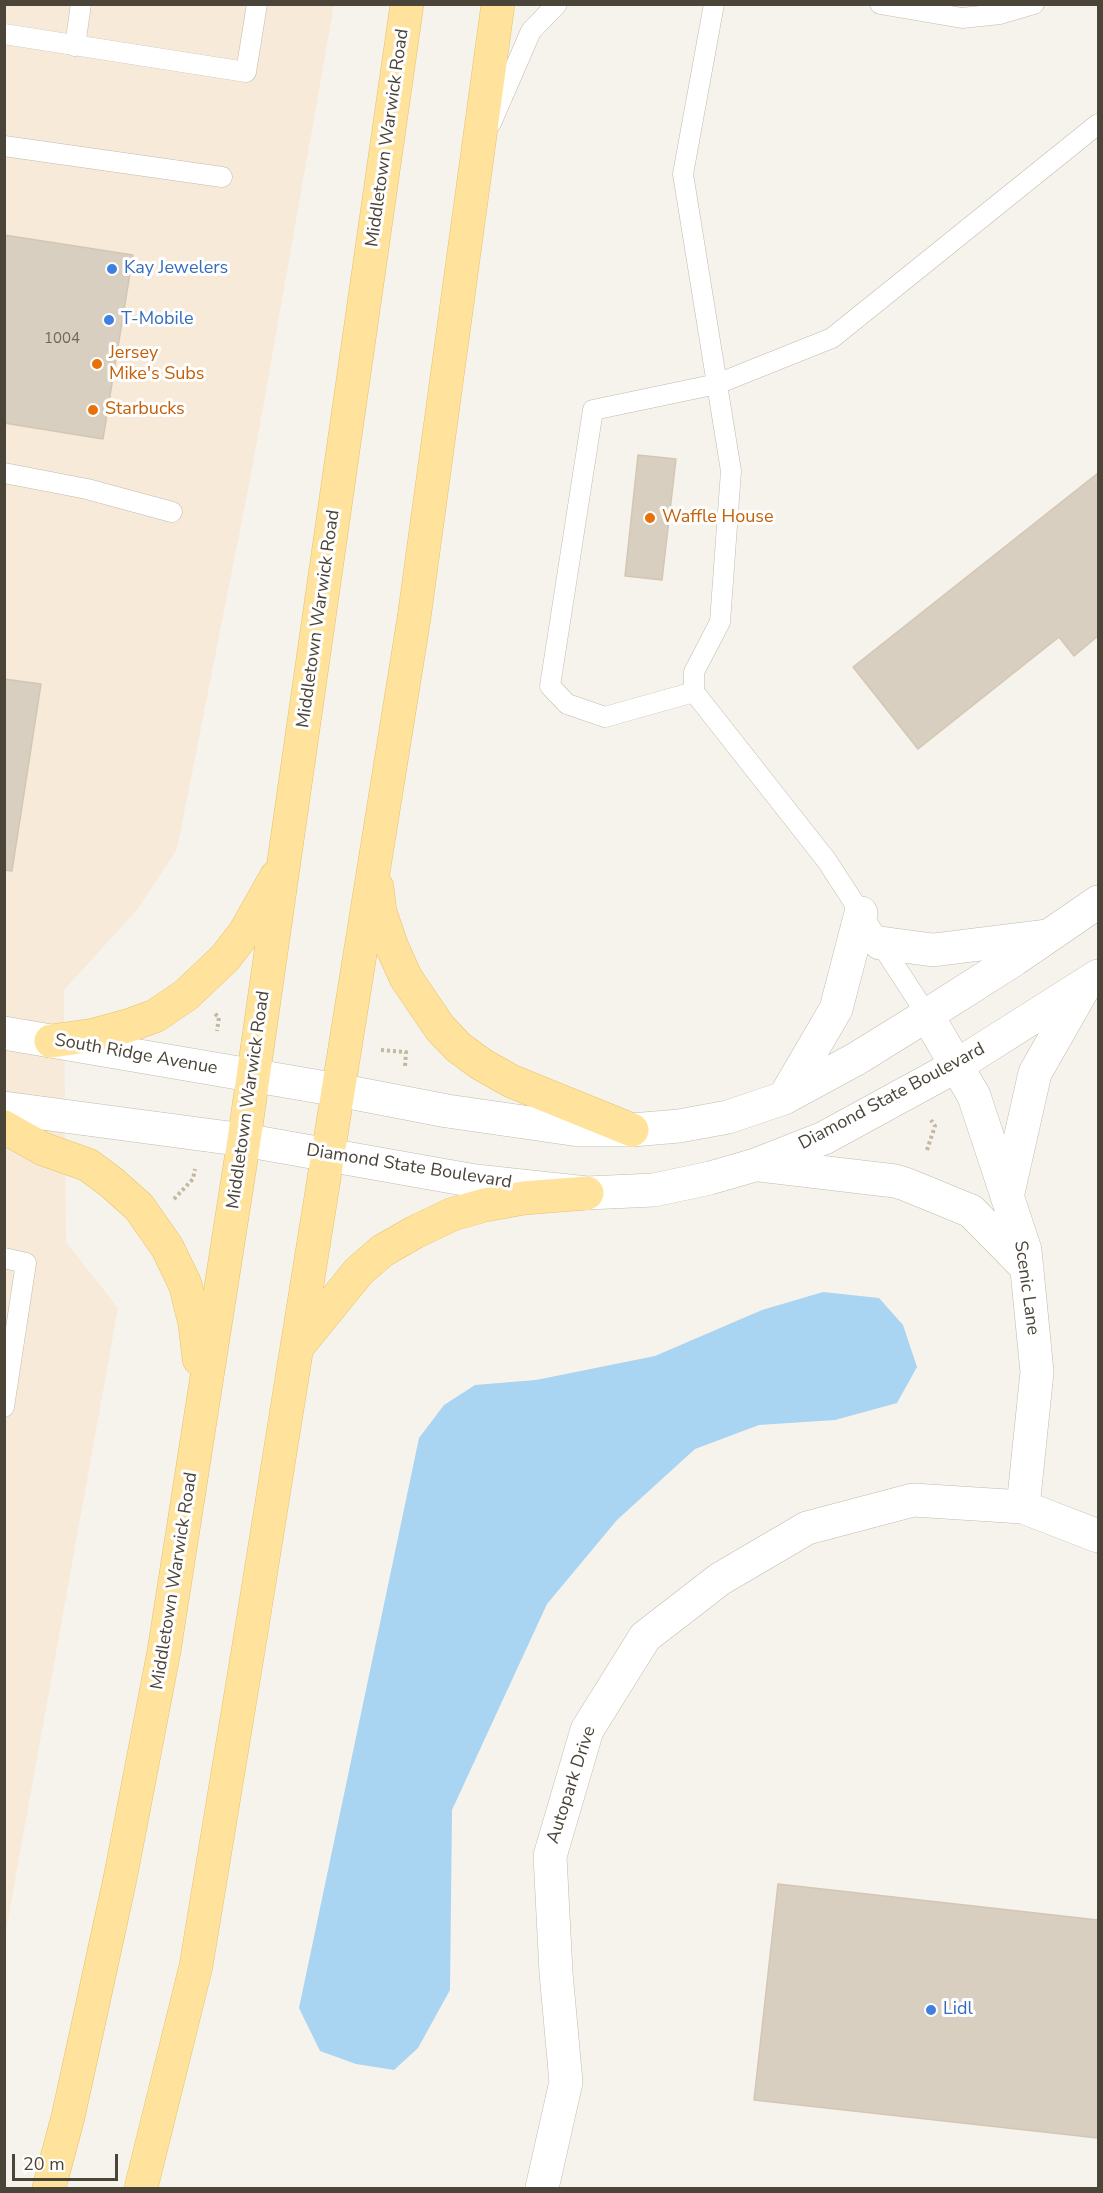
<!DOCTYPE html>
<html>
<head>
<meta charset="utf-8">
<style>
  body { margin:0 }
  #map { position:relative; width:1103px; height:2193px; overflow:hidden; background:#f6f3ec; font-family:"Nunito Sans",sans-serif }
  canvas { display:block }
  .frame { position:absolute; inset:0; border:6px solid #4b4439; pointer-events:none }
  .scale { position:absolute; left:12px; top:2154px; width:106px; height:27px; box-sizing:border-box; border:3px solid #4b4439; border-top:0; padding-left:8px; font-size:18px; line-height:21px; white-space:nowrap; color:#4b4439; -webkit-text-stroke:4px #fff; paint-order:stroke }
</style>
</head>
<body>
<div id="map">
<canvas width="1103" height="2193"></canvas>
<div class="frame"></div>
<div class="scale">20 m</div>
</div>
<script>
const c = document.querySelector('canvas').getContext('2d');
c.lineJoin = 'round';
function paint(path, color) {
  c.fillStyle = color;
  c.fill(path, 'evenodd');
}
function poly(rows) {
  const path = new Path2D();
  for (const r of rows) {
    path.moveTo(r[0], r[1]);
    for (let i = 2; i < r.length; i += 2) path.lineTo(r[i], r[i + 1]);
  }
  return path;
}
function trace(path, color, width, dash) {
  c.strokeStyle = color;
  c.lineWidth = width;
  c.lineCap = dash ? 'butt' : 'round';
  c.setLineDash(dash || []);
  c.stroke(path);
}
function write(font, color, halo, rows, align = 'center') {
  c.font = font + ' "Nunito Sans",sans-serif';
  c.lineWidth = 6;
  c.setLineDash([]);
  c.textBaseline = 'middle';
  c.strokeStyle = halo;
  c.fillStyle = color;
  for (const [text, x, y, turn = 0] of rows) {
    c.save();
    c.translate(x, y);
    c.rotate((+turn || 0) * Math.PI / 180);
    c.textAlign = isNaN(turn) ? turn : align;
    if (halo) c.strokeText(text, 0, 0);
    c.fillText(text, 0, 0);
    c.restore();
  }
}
paint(poly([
  [5,5,334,5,253,464,177,849,137,910,64,990,66,1242,118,1308,5,1936]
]), '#f7ead8');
paint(poly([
  [823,1292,879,1298,903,1325,917,1367,897,1403,835,1420,759,1425,695,1449,617,1520,547,1604,452,1810,450,1990,418,2048,394,2070,356,2064,320,2051,299,2008,419,1438,444,1405,475,1385,536,1380,655,1356,762,1310]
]), '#a9d4f2');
const building = poly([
  [4,235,133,255,103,439,4,423,4,235],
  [638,455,676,459,662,580,625,576,638,455],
  [1098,473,1098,636,1074,656,1059,637,918,749,853,667,1098,473],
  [4,679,41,684,12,871,4,870,4,679],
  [778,1884,1098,1920,1098,2138,754,2100,778,1884]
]);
paint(building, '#d8cfc1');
trace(building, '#d3c7b4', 1.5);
const lane = poly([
  [714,4,683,174,731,471,720,622,694,672,694,692,827,861,927,1015],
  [880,4,962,18,1000,14,1034,4],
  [4,34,246,72,257,4],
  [75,46,81,4],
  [491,123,531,31,557,4],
  [4,146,222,177],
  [4,473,87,489,172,512],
  [694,692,605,717,567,704,550,686,593,410,717,384,832,338,1098,124],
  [4,1258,26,1263,4,1407]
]);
const street = poly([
  [880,943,933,950,1046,936],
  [927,1015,974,1096,1025,1250,1037,1372,1023,1507],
  [4,1033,338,1090,447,1111,579,1130,632,1130,679,1126,728,1117,784,1098,856,1059,927,1015,1015,959,1098,902],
  [784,1098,836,1009,861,913],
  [4,1108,244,1140,475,1181,587,1193,654,1190,710,1178,755,1165,824,1138,956,1066,1098,976],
  [760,1165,895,1181,905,1184,971,1211,1027,1268],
  [1007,1197,1035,1073,1084,987],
  [542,2188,566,2082,556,1973,550,1856,587,1730,645,1637,720,1579,807,1528,913,1500,1023,1507,1098,1536]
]);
const primary = poly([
  [377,887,380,912,392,947,406,978,440,1028,458,1047,481,1064,511,1081,632,1130],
  [51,1041,94,1035,127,1026,155,1016,186,995,225,958,245,932,276,877],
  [4,1127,43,1149,88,1165,111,1182,139,1207,167,1247,185,1284,195,1324,199,1359],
  [298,1346,359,1271,382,1251,415,1232,453,1214,485,1205,524,1198,587,1193],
  [49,2188,68,2117,120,1879,164,1651,244,1140,407,4],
  [141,2188,196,1966,251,1633,414,618,498,4]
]);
trace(lane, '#c2bbae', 21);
trace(street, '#c2bbae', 34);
trace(primary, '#e6c16a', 34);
trace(poly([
  [215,1014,219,1017,217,1031],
  [381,1050,406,1052,405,1067],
  [927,1150,935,1126,931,1120],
  [174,1199,193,1179,195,1169]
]), '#c4b79f', 4, [3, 3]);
trace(lane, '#fff', 20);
trace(street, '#fff', 33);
trace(primary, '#ffe39c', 33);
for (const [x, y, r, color] of [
  [112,269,6,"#3f7fe0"],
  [109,320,6,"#3f7fe0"],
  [97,364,6,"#e8710a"],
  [93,410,6,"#e8710a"],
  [650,518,6,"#e8710a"],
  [931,2010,6,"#3f7fe0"]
]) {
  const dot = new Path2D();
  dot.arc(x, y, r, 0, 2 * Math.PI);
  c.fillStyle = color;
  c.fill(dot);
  trace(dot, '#fff', 2);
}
write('15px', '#6e675b', null, [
  ["1004",62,339]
]);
write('18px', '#4b4439', '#fff', [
  ["Middletown Warwick Road",388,138,-82],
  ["Middletown Warwick Road",319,619,-82],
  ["South Ridge Avenue",136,1055,10],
  ["Diamond State Boulevard",892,1097,-28],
  ["Middletown Warwick Road",249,1100,-82],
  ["Diamond State Boulevard",409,1167,9],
  ["Scenic Lane",1026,1288,82],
  ["Middletown Warwick Road",175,1581,-81],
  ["Autopark Drive",572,1785,-72]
]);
write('18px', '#366cbe', '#fff', [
  ["Kay Jewelers",124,269],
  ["T-Mobile",121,320],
  ["Lidl",943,2010]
], 'left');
write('18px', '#c56008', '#fff', [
  ["Jersey",109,354],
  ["Mike's Subs",109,375],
  ["Starbucks",105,410],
  ["Waffle House",662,518]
], 'left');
</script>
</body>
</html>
